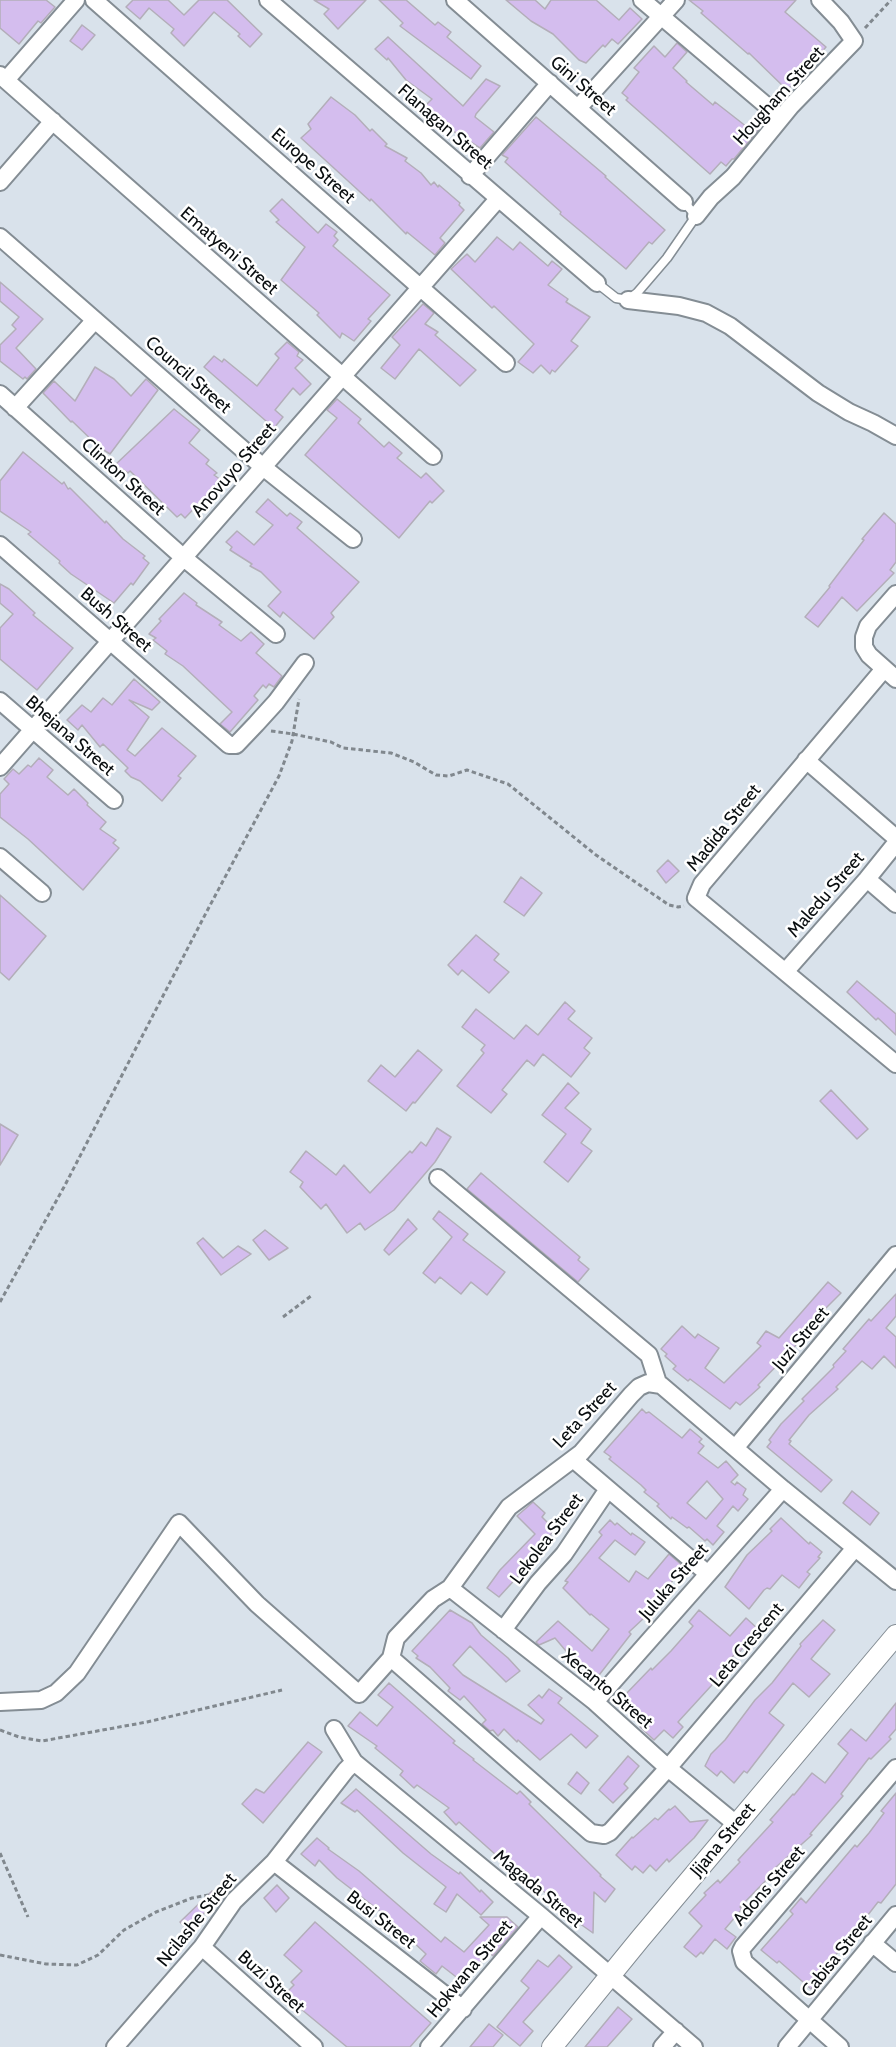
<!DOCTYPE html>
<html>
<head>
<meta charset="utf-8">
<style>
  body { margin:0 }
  canvas { display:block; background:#d9e2eb }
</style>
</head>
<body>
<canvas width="896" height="2047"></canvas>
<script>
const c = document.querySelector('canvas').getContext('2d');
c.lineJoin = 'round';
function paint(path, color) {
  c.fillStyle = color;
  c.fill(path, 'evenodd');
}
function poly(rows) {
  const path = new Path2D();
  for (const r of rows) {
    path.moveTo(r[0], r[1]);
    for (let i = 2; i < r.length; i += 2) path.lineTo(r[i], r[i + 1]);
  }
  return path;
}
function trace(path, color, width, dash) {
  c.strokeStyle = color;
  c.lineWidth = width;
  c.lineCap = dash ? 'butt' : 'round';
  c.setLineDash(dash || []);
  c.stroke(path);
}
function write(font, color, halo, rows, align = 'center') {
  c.font = font + ' Cabin,sans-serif';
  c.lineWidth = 5;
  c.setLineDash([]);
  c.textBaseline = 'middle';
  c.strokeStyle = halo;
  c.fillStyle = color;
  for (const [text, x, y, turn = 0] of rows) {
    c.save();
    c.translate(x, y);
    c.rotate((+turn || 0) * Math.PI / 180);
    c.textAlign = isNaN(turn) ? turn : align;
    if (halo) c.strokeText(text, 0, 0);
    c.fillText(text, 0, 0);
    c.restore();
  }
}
const building = poly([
  [0,0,46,0,55,7,41,23,38,21,19,44,0,28,0,0],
  [133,0,168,0,184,15,199,0,227,0,262,34,250,47,238,36,240,34,214,12,184,46,171,33,174,29,149,8,140,19,126,7,133,0],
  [314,0,366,0,338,29,324,14,329,9,314,0],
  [379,0,406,0,435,25,438,22,451,32,447,37,481,66,471,79,400,26,403,23,379,0],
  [506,0,535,0,545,9,551,0,596,0,619,20,630,8,642,19,618,44,612,39,605,47,603,45,586,63,579,60,553,34,531,21,506,0],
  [689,0,796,0,785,12,826,47,814,61,815,62,787,90,749,53,748,54,701,13,703,11,689,0],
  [82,25,95,35,82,50,70,41,82,25],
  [388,37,463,106,486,79,500,86,476,114,475,117,494,132,480,148,453,131,452,132,437,121,435,123,420,111,432,99,406,80,388,58,387,60,375,49,388,37],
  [677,43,687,52,673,68,687,81,686,82,713,105,715,102,747,127,759,113,766,119,755,134,749,129,755,134,734,159,732,159,726,166,721,162,710,174,626,100,628,98,622,93,639,72,634,68,654,46,665,57,677,43],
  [331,97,355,115,370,131,372,129,387,144,385,146,407,158,405,161,421,173,431,185,434,182,438,187,439,185,460,203,459,205,464,210,440,238,445,243,435,255,407,232,406,234,371,199,370,201,301,138,311,129,308,124,331,97],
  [536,117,606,176,605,177,665,230,652,244,649,242,626,269,560,214,561,212,505,162,508,158,502,155,536,117],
  [282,199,318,233,326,224,337,232,334,236,338,240,333,246,390,295,368,319,371,321,354,341,342,333,340,338,317,315,319,313,281,280,305,247,276,222,279,220,270,211,282,199],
  [497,237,513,250,520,242,548,266,552,261,562,269,548,285,568,299,566,302,590,317,571,341,578,346,555,372,552,370,550,374,541,365,533,373,518,362,534,344,494,306,492,308,451,269,467,254,475,262,497,237],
  [0,282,43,319,16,348,36,369,27,379,25,377,23,379,0,361,0,345,16,329,12,325,19,317,0,301,0,282],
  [423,304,434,313,425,324,438,332,435,335,476,370,460,386,419,349,395,379,381,368,400,345,392,337,423,304],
  [287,342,299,352,297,356,303,360,295,368,311,384,300,395,293,388,275,410,283,417,274,428,204,367,214,356,222,362,224,359,257,386,279,358,275,354,287,342],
  [95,367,114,379,131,396,146,379,158,390,110,454,99,447,72,421,71,422,43,393,54,381,75,401,95,367],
  [337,399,361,419,358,423,384,447,389,442,402,453,397,458,421,478,426,473,444,491,432,503,430,501,399,538,305,455,337,418,327,410,337,399],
  [174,409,200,430,189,443,209,460,206,464,217,473,214,475,221,480,185,518,181,514,177,517,130,471,128,473,115,465,174,409],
  [23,452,62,484,64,482,68,489,70,488,105,523,106,521,123,539,145,556,143,558,149,563,133,585,131,583,114,603,71,574,59,563,60,561,28,534,31,532,0,511,0,481,23,452],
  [268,499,287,516,290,513,302,522,297,528,359,582,331,613,334,617,314,639,283,612,280,617,268,606,281,592,261,572,250,566,252,564,230,550,232,547,226,542,237,531,254,545,273,525,256,512,268,499],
  [884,513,896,524,896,562,890,570,894,573,857,611,842,597,818,627,805,617,830,587,829,586,864,540,862,539,884,513],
  [0,584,9,589,35,613,33,615,73,648,37,690,0,659,0,628,13,614,0,603,0,584],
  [184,593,197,603,196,605,222,622,219,625,241,641,251,632,264,644,256,653,282,676,274,687,269,684,266,688,263,685,254,696,258,700,230,732,220,724,232,712,183,666,165,654,167,651,153,640,156,638,149,634,161,621,159,619,184,593],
  [134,679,160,702,152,710,129,700,149,717,127,750,135,756,162,728,196,756,178,776,181,778,162,801,140,781,131,777,125,771,128,768,103,744,100,747,82,725,78,730,67,720,82,705,91,712,103,698,112,705,134,679],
  [39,758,53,770,47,777,68,795,74,789,88,803,87,805,106,822,100,829,116,840,113,843,119,848,83,890,28,839,0,817,0,794,9,784,4,779,13,769,19,774,28,765,31,767,39,758],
  [668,860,679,871,666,883,657,871,668,860],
  [521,877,542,893,524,916,504,902,521,877],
  [0,895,46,936,9,980,0,972,0,895],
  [476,935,499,954,494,960,509,972,489,993,462,970,458,975,448,965,476,935],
  [857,981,896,1014,896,1035,878,1018,876,1020,847,992,857,981],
  [565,1002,575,1011,568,1019,592,1038,584,1048,590,1053,571,1077,543,1054,534,1066,527,1060,502,1090,507,1094,491,1113,457,1086,484,1053,481,1050,485,1045,462,1027,476,1009,514,1039,526,1025,538,1035,565,1002],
  [418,1050,442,1070,415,1103,413,1102,406,1111,368,1081,381,1065,395,1077,418,1050],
  [568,1083,579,1093,565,1108,591,1129,581,1143,592,1151,568,1182,544,1162,566,1134,542,1115,568,1083],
  [831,1090,868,1129,857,1139,820,1101,831,1090],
  [0,1124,18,1135,0,1165,0,1124],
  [437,1128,451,1137,435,1162,394,1210,365,1230,360,1223,347,1233,326,1204,321,1209,300,1187,303,1182,290,1172,306,1151,336,1175,344,1165,370,1193,410,1151,412,1153,421,1142,426,1146,437,1128],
  [481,1173,580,1257,578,1260,589,1269,578,1282,467,1189,481,1173],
  [439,1211,468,1234,463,1240,505,1272,487,1295,471,1282,461,1294,440,1277,435,1283,423,1273,452,1237,433,1219,439,1211],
  [408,1219,417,1229,389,1255,384,1250,408,1219],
  [265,1230,288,1248,269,1260,253,1240,265,1230],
  [203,1238,223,1258,238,1246,251,1254,221,1275,197,1243,203,1238],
  [828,1282,841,1293,823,1311,825,1313,788,1354,758,1385,760,1387,740,1405,736,1402,730,1409,690,1379,688,1381,673,1369,676,1366,665,1356,667,1354,661,1349,682,1326,695,1338,698,1334,719,1348,705,1368,724,1383,761,1346,757,1343,766,1331,779,1338,828,1282],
  [896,1294,896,1316,886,1328,896,1337,896,1368,884,1356,872,1369,862,1361,836,1387,838,1389,809,1415,789,1440,791,1441,789,1444,832,1480,821,1492,767,1447,771,1442,769,1440,781,1424,804,1401,802,1399,834,1367,833,1365,846,1351,843,1349,869,1319,871,1321,896,1294],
  [642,1409,646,1413,649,1412,682,1438,690,1429,702,1439,699,1442,704,1446,698,1453,718,1468,726,1461,738,1475,731,1482,735,1485,737,1482,746,1489,743,1495,748,1499,738,1511,733,1506,717,1526,724,1532,713,1545,707,1539,705,1541,689,1527,687,1528,672,1517,671,1519,657,1506,659,1504,644,1492,646,1490,641,1485,609,1459,611,1457,604,1452,642,1409],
  [707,1481,723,1499,706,1519,687,1503,707,1481],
  [852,1491,879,1513,870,1525,843,1503,852,1491],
  [533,1502,545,1513,542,1517,555,1530,550,1535,553,1538,499,1597,487,1588,500,1570,535,1534,517,1516,533,1502],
  [781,1518,809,1544,810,1542,822,1552,818,1557,820,1558,807,1572,810,1574,799,1588,782,1575,770,1589,767,1588,764,1590,749,1609,725,1587,747,1555,772,1531,770,1529,781,1518],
  [610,1520,615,1525,617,1523,631,1535,632,1533,645,1542,635,1555,615,1540,599,1558,629,1582,636,1571,648,1579,669,1554,684,1567,644,1615,645,1617,629,1632,631,1634,596,1679,571,1657,555,1638,539,1645,536,1642,558,1621,592,1651,609,1629,591,1614,590,1615,563,1588,568,1582,565,1581,602,1535,599,1532,610,1520],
  [450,1610,472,1623,481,1635,508,1658,520,1671,506,1682,470,1646,453,1665,463,1675,541,1724,544,1720,528,1705,539,1695,542,1698,549,1689,562,1698,558,1703,598,1736,586,1748,571,1734,540,1760,518,1740,517,1742,504,1729,498,1736,493,1730,490,1731,482,1724,486,1720,464,1696,460,1700,448,1691,450,1688,430,1667,416,1658,418,1656,412,1651,450,1610],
  [699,1610,730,1636,746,1618,758,1629,738,1654,736,1653,719,1671,721,1673,711,1686,678,1722,683,1727,673,1738,664,1730,654,1740,640,1727,647,1719,623,1697,651,1668,652,1670,671,1651,693,1626,689,1622,699,1610],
  [823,1620,835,1630,811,1659,830,1674,809,1697,793,1683,769,1713,784,1725,747,1773,744,1771,734,1783,721,1771,717,1776,705,1766,711,1754,725,1740,755,1700,772,1683,801,1646,800,1644,823,1620],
  [389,1683,455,1741,453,1743,474,1759,473,1760,517,1794,520,1791,531,1802,529,1804,601,1875,600,1876,615,1889,605,1902,594,1892,593,1933,555,1906,558,1902,505,1863,459,1822,456,1825,444,1812,449,1808,417,1785,414,1788,400,1775,403,1771,375,1748,377,1746,348,1726,360,1712,377,1726,393,1707,378,1695,389,1683],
  [896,1703,896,1729,889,1737,891,1739,871,1759,869,1758,841,1794,843,1796,810,1834,812,1835,775,1868,776,1870,740,1907,742,1909,725,1929,736,1937,727,1949,715,1939,703,1954,701,1952,696,1957,684,1947,702,1926,689,1913,706,1895,704,1893,718,1880,720,1883,740,1862,738,1860,773,1822,770,1820,793,1794,794,1795,812,1773,825,1783,848,1753,838,1744,851,1729,866,1741,896,1703],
  [308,1742,322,1752,263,1823,242,1804,256,1789,264,1793,308,1742],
  [628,1756,639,1766,624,1784,628,1788,613,1803,599,1790,628,1756],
  [577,1772,589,1783,581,1794,568,1784,577,1772],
  [356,1789,431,1854,459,1874,460,1872,480,1892,481,1890,493,1902,481,1915,457,1894,446,1912,434,1904,446,1887,403,1853,357,1810,355,1812,341,1803,356,1789],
  [896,1793,896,1884,881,1903,878,1902,864,1920,865,1921,831,1960,834,1963,811,1989,779,1961,777,1963,761,1950,793,1914,790,1911,801,1898,806,1903,855,1845,857,1847,869,1833,884,1813,881,1811,896,1793],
  [675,1806,690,1822,708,1820,694,1838,669,1862,667,1859,656,1871,650,1865,643,1873,635,1866,632,1870,616,1855,632,1837,633,1838,655,1818,658,1820,669,1809,670,1810,675,1806],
  [317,1838,329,1848,328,1849,359,1871,441,1942,445,1937,464,1952,489,1925,480,1917,507,1917,518,1927,493,1956,489,1952,464,1983,442,1966,436,1974,420,1961,426,1954,381,1912,337,1878,319,1860,315,1866,301,1854,317,1838],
  [277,1885,289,1898,276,1912,264,1898,277,1885],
  [212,1891,218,1895,190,1932,180,1922,212,1891],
  [315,1922,431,2023,410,2047,347,2047,301,2009,297,2013,286,2002,288,2000,283,1996,294,1985,291,1982,302,1971,284,1955,315,1922],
  [559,1955,572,1967,523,2022,533,2031,520,2046,497,2027,529,1988,521,1981,538,1960,548,1967,559,1955],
  [618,2007,632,2019,607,2047,585,2047,618,2007],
  [489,2024,503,2035,493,2047,470,2047,489,2024]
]);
paint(building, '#d4bdee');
trace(building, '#b3aeb9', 1.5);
const service = poly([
  [597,283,616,298,628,300,637,293,667,258,696,216,684,202]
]);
const minor = poly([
  [94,0,506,363],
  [268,0,597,283],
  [455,0,684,202],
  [642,0,781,118],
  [0,75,433,456],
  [6,80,76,0],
  [578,108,676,0],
  [470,176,550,83],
  [0,182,53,121],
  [696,216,711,197,733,177,791,106,854,41,841,22,820,0],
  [0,237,263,467,353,539],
  [628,300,679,306,706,313,730,326,818,393,849,412,873,423,896,436],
  [0,394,184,558,276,634],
  [15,408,95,320],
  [0,545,229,745,236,745,256,724,276,702,305,663],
  [896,594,868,626,864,637,864,647,869,655,896,679],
  [884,669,702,884,696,898,896,1064],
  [0,701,114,800],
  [806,760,896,838],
  [0,767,498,199],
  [0,857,42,893],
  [867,879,896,904],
  [785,972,867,879,896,843],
  [438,1178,649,1355,658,1383],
  [736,1447,896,1255],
  [573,1459,708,1574],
  [450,1588,595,1702,668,1768,736,1824],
  [503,1630,538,1583,564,1554,608,1489],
  [391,1658,591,1833,604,1835,610,1832,668,1768,855,1548],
  [0,1702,41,1700,56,1693,77,1673,179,1523,257,1604,359,1694,391,1658,396,1638,433,1599,450,1588,509,1507,581,1453,631,1395,639,1387,648,1383,661,1385,783,1489,896,1581],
  [595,1702,783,1489],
  [334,1729,354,1762,541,1916,694,2047],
  [274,1862,463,2009],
  [872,1943,896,1963],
  [202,1947,314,2047],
  [115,2047,202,1947,234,1901,274,1862,346,1770,354,1762],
  [429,2047,541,1916],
  [662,2047,676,2031],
  [787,2047,896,1915],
  [840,2047,744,1962,741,1951,743,1947,896,1768]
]);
const tertiary = poly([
  [552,2047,640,1939,896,1635]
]);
trace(service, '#848d94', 11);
trace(minor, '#848d94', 20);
trace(tertiary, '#848d94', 22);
trace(poly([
  [865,28,891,0],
  [271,731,293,734,331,742,343,748,391,753,414,762,436,775,449,776,467,770,508,784,596,855,669,905,678,907,684,906],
  [0,1302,64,1187,207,911,279,776,292,741,299,699],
  [283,1317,311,1296],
  [0,1730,19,1737,42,1741,147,1722,282,1690],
  [0,1853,28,1917],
  [0,1955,46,1964,77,1965,98,1955,124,1930,156,1912,192,1898,220,1893]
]), '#81888e', 3, [4.5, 3]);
trace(service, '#fff', 8);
trace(minor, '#fff', 16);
trace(tertiary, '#fff', 20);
write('18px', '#090d0f', '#fff', [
  ["Gini Street",583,86,41],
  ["Hougham Street",779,96,-48],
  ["Flanagan Street",445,127,41],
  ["Europe Street",313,166,41],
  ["Ematyeni Street",229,251,41],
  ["Council Street",188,375,41],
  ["Anovuyo Street",234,470,-49],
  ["Clinton Street",123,477,42],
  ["Bush Street",116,620,41],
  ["Bhejana Street",70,736,41],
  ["Madida Street",724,828,-51],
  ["Maledu Street",826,895,-49],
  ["Juzi Street",801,1339,-50],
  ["Leta Street",585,1415,-47],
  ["Lekolea Street",547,1539,-53],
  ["Juluka Street",674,1582,-49],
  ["Leta Crescent",747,1645,-50],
  ["Xecanto Street",607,1689,40],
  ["Jijana Street",723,1840,-50],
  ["Adons Street",769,1886,-49],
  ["Magada Street",538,1889,40],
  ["Ncilashe Street",197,1920,-51],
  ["Busi Street",381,1920,38],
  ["Cabisa Street",837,1956,-51],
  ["Hokwana Street",470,1969,-50],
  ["Buzi Street",271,1982,42]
]);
</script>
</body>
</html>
